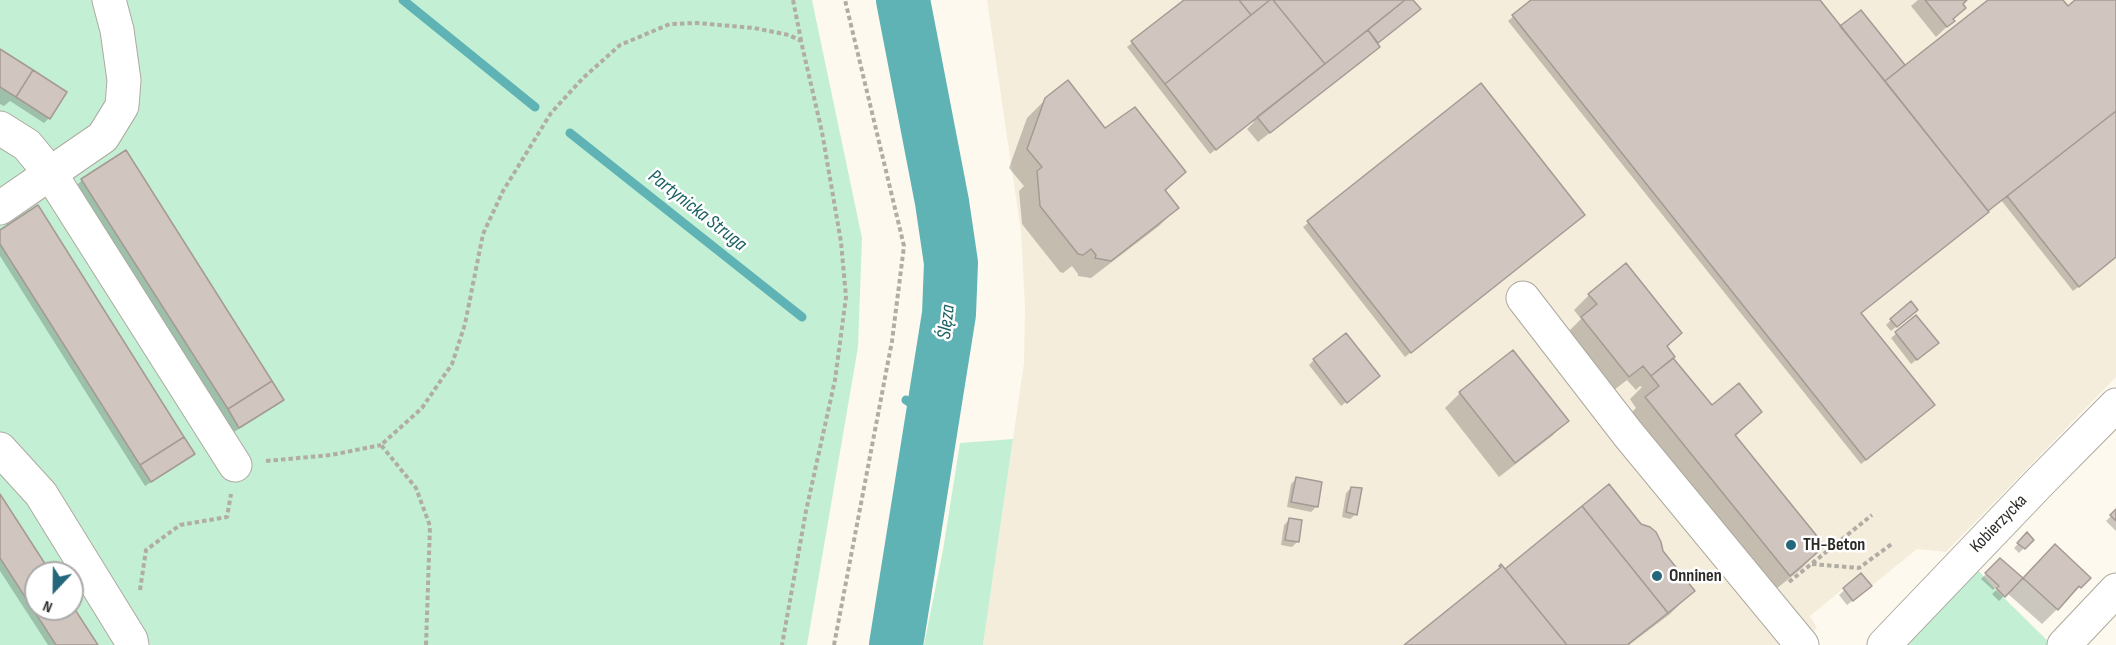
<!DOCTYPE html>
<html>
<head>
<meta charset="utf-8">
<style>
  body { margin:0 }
  #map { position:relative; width:2116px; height:645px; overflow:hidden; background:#fef9ee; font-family:"Sofia Sans Condensed",sans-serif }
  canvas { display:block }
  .north { position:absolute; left:24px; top:561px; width:60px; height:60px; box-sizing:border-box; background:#fff; border:2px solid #abaaa9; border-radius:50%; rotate:202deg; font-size:16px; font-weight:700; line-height:24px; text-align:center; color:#2c2b27 }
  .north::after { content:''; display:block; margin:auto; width:21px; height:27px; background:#24677a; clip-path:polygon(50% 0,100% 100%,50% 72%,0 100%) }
</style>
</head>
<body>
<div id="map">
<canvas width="2116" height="645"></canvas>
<div class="north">N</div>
</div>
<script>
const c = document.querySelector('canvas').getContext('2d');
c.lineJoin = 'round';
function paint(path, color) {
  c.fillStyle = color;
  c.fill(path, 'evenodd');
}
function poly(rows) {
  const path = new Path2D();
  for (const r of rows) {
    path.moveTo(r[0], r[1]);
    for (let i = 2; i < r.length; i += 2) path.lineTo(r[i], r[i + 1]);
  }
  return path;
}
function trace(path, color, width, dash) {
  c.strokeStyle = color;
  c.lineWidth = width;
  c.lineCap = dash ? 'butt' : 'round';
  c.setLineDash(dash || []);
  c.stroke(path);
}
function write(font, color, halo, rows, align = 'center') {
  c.font = font + ' "Sofia Sans Condensed",sans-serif';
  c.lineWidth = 5;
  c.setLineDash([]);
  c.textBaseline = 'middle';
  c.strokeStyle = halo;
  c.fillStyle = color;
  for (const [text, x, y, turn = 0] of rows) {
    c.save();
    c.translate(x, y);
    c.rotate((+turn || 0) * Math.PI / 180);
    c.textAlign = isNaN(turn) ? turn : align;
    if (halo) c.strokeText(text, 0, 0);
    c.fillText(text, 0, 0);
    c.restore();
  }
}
paint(poly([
  [987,0,2116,0,2116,377,1946,552,1917,549,1853,601,1843,589,1810,616,1817,628,1795,645,983,645,1024,363,1025,308,1021,232]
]), '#f5eddb');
paint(poly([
  [0,0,812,0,862,238,858,347,807,645,0,645],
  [36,573,72,573,72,609,36,609],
  [1013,439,983,645,924,645,943,550,960,443],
  [1977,569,1997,591,2050,643,2048,645,1908,645]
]), '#c3f0d5');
paint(poly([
  [1185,0,1411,0,1414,14,1376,44,1378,47,1368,57,1258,142,1247,129,1254,122,1252,121,1210,154,1127,47],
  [1533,0,1818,0,1840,28,1899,72,1990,0,2061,0,2067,8,2078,0,2116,0,2116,257,2073,291,2001,200,1860,313,1928,410,1861,464,1508,21],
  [1918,0,1966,0,1952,20,1953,21,1936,37,1911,6],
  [0,51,49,118,44,123,10,101,4,106,0,104],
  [1480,86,1578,220,1405,357,1303,227],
  [1046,99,1184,172,1165,192,1177,208,1159,226,1091,278,1078,276,1078,274,1072,266,1063,273,1060,272,1022,224,1019,191,1024,186,1009,168,1027,118],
  [82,180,282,400,277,405,234,432,77,185],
  [0,231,193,453,188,458,145,486,0,256],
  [1589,295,1680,333,1666,348,1671,358,1711,408,1760,412,1735,437,1823,546,1801,569,1766,597,1623,421,1636,408,1630,399,1642,387,1640,386,1636,390,1627,380,1614,390,1567,333,1581,319,1574,310],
  [1911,315,1891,331,1886,325,1891,320],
  [1916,317,1932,348,1911,364,1891,338],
  [1314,360,1373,381,1341,406,1309,365],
  [1460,393,1567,421,1552,436,1499,477,1445,408],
  [1296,479,1316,507,1311,512,1287,507,1291,484],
  [1351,488,1356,514,1350,519,1342,517,1346,493],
  [0,496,50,573,36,573,36,609,72,609,72,607,96,645,48,645,0,571],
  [2116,511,2116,531,2106,521],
  [1289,520,1297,542,1292,547,1281,545,1284,525],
  [2027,534,2032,540,2019,553,2014,548],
  [1661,552,1693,591,1670,614,1629,645,1406,645,1505,571],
  [2000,560,2022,580,2041,561,2089,578,2042,624,2007,593,1999,601,1992,594,2003,584,2001,582,1993,590,1981,579],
  [1861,575,1865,591,1847,605,1839,595]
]), '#0003');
trace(poly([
  [403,0,535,107],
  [570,133,802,317],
  [906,400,933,418]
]), '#5fb3b5', 9);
trace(poly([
  [896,645,949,314,951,263,942,202,903,0]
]), '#5fb3b5', 54);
const building = poly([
  [1184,0,1239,0,1251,15,1165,84,1131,41,1184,0],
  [1239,0,1270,0,1251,15,1239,0],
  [1270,0,1273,0,1325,64,1216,150,1165,84,1270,0],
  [1273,0,1405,0,1325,64,1273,0],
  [1405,0,1413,0,1421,9,1378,43,1368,30,1405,0],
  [1531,0,1820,0,1989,212,1861,313,1935,405,1866,460,1512,15,1531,0],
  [1925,0,1967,0,1963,4,1966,8,1953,19,1955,21,1947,27,1925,0],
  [1988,0,2063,0,2068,6,2075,0,2116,0,2116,111,1988,211,1885,81,1988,0],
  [1861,10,1905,65,1885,81,1840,26,1861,10],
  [1368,30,1380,47,1270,133,1257,117,1368,30],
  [0,49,33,70,16,97,0,87,0,49],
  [33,70,67,92,50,119,16,97,33,70],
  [1068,80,1105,128,1135,107,1186,172,1165,190,1179,208,1111,261,1095,258,1096,255,1091,249,1083,255,1078,254,1040,206,1037,171,1042,167,1027,149,1045,98,1068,80],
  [1481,83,1585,215,1411,353,1307,221,1481,83],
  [2116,111,2116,257,2079,287,2007,196,2116,111],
  [126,150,272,381,228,409,81,179,126,150],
  [38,205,184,437,140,465,0,244,0,230,38,205],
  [1626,263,1682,333,1667,346,1675,357,1651,376,1643,366,1629,377,1581,317,1597,304,1588,294,1626,263],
  [1911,301,1918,310,1897,327,1890,319,1911,301],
  [1916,315,1939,343,1917,360,1895,332,1916,315],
  [1346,333,1380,376,1347,403,1313,359,1346,333],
  [1513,350,1569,421,1515,463,1459,392,1513,350],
  [1673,358,1712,405,1739,383,1762,412,1735,435,1825,546,1790,576,1645,397,1659,386,1651,376,1673,358],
  [272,381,284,400,239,428,228,409,272,381],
  [184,437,195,454,151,482,140,465,184,437],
  [1296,477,1322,482,1318,507,1291,502,1296,477],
  [1609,484,1641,524,1650,527,1656,532,1661,542,1663,551,1695,591,1668,613,1582,506,1609,484],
  [1351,487,1362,488,1357,515,1346,512,1351,487],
  [0,494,51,573,36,573,36,599,29,603,0,558,0,494],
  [1582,506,1668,613,1627,645,1567,645,1505,569,1582,506],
  [2116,509,2116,521,2110,515,2116,509],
  [1289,518,1302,520,1299,542,1285,540,1289,518],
  [2027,532,2034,540,2025,549,2017,543,2027,532],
  [2055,544,2091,578,2081,588,2079,586,2058,610,2023,578,2055,544],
  [2000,558,2023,578,2005,597,1996,588,1999,586,1985,573,2000,558],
  [1501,564,1567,645,1404,645,1501,567,1499,566,1501,564],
  [1861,573,1872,586,1853,601,1843,588,1861,573],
  [36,599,36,609,72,609,72,605,98,645,56,645,29,603,36,599]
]);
paint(building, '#d0c5bf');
trace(building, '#a59a94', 1.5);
const minor = poly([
  [0,128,27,145,50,173,235,465],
  [0,208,103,137,122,106,124,80,117,30,109,0],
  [1523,298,1628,434,1802,645],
  [0,449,41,494,131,640,132,645],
  [1884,645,2037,485,2116,405],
  [2064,645,2116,590]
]);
trace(minor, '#ada99f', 35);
trace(poly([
  [793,0,801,40],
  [266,461,331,455,381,445],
  [1812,564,1859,568,1893,543],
  [1789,582,1872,515],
  [140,590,146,550,180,525,227,517,231,494],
  [426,645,430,526,416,488,381,445,422,408,452,364,465,324,483,234,503,191,551,113,583,78,620,45,670,24,697,23,754,28,789,35,801,41,822,132,841,242,846,297,835,380,806,511,782,645],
  [834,645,892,341,904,246,845,0]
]), '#b1ada5', 4, [4.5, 3]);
trace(minor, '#fff', 33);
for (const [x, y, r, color] of [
  [1791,545,6,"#24677a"],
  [1657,576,6,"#24677a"]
]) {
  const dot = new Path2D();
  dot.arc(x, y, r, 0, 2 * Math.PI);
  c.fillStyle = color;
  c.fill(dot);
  trace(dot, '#fff', 2);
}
write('18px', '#2c2b27', '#fff', [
  ["Kobierzycka",1999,524,-46]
]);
write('bold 18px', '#2c2b27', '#fff', [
  ["TH-Beton",1803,545],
  ["Onninen",1669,576]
], 'left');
write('italic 20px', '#1b6163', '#fff', [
  ["Partynicka Struga",697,211,38],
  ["Ślęza",947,322,-83]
]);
</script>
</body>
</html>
